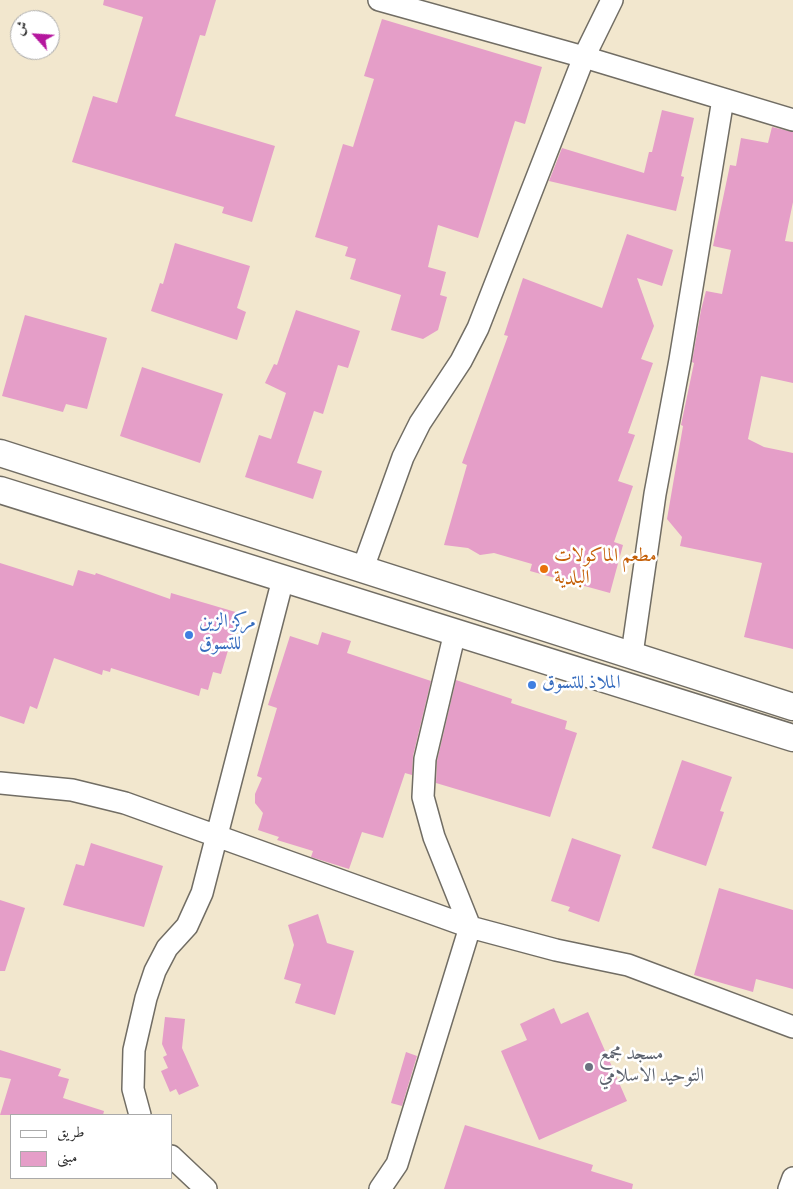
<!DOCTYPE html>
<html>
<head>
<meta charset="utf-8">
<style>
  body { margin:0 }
  #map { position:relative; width:793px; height:1189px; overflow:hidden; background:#f2e7ce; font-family:Vollkorn,Amiri,serif }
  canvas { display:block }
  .legend { position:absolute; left:10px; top:1114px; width:162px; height:65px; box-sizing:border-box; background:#fff; border:1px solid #aaa; margin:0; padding:6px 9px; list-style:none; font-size:15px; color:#2b2b2b }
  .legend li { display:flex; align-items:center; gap:10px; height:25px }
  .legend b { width:25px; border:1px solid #aaa }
  .north { position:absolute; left:10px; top:10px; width:50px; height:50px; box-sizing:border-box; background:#fff; border:1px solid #aaa; border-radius:50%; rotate:296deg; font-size:14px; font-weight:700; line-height:20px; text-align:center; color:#2b2b2b }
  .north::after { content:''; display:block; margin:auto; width:18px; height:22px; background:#b5179e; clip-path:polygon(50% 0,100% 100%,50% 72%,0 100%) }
</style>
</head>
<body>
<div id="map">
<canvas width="793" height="1189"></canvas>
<ul class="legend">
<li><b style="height:6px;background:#fff"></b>طريق</li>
<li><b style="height:14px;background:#e59ec8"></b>مبنى</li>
</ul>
<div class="north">ش</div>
</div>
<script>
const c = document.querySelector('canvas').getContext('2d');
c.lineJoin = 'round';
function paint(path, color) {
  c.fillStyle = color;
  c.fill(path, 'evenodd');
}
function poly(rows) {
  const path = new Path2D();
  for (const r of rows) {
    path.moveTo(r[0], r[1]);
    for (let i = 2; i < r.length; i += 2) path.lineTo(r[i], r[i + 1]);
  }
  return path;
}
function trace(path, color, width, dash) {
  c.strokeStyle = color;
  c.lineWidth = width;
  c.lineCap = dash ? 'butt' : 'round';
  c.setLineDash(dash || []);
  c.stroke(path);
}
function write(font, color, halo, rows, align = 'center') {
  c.font = font + ' Vollkorn,Amiri,serif';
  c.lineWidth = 5;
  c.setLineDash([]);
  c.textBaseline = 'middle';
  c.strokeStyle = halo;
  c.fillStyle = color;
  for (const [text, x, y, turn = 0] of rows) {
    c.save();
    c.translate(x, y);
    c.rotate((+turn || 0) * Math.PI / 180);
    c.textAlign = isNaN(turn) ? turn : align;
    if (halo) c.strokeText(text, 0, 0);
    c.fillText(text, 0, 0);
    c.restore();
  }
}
paint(poly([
  [104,0,216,0,205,36,200,35,175,116,275,146,252,222,222,213,224,207,72,162,93,96,117,103,143,17,103,5],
  [382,19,542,67,525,124,515,121,478,238,438,225,428,267,446,272,440,295,447,297,438,330,423,339,391,330,401,295,350,279,356,259,345,256,348,247,315,237,343,144,353,147,374,79,364,76],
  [662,110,694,118,681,176,684,177,676,211,549,181,562,148,644,173,649,152,652,152],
  [772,127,793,132,793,202,785,241,793,242,793,383,761,376,748,439,764,447,793,453,793,649,744,637,762,563,680,546,682,537,667,519,683,426,681,425,694,363,692,362,701,310,706,291,722,294,731,250,713,246,730,165,736,166,741,138,768,143],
  [627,234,673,250,662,286,637,278,654,326,641,359,653,363,628,433,635,435,618,481,633,486,614,542,623,545,610,593,530,571,532,564,494,553,480,555,468,548,444,545,467,465,462,463,508,336,504,335,523,278,602,308],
  [175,243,250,266,237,308,246,312,237,340,151,311,160,283,163,284],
  [296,310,360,331,348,368,338,365,323,414,314,411,297,463,322,471,313,499,245,477,259,435,271,439,286,393,265,383,274,364,277,365],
  [25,315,107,338,87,409,66,404,63,412,2,396],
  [142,367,223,394,200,463,120,436],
  [0,563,73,586,78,570,95,575,96,573,170,599,171,593,239,613,221,674,213,672,208,690,201,688,199,696,111,668,110,672,103,670,102,675,54,658,37,709,30,706,24,724,0,716],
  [322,632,351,641,347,653,431,681,413,756,412,775,405,773,383,838,362,832,349,869,311,857,313,851,277,840,279,837,258,830,263,813,255,803,255,794,262,778,257,776,277,708,268,705,290,636,318,645],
  [456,680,512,699,511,703,567,721,565,729,577,733,550,817,436,783,437,761],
  [682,760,732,777,720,811,724,812,706,866,652,848],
  [572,838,621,855,599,922,568,911,570,907,551,901],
  [91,843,163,866,144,927,63,905,76,864,84,866],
  [719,888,793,910,793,989,756,979,753,992,694,975],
  [0,900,25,908,5,971,0,971],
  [318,914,327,943,354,951,335,1015,295,1003,301,984,284,979,294,945,288,925],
  [554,1008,561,1024,588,1012,627,1101,539,1140,501,1051,527,1040,520,1024],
  [165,1017,185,1019,182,1048,199,1086,179,1095,176,1089,170,1092,161,1071,168,1068,163,1057,167,1055,162,1044],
  [0,1050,61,1069,58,1076,69,1079,63,1098,104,1111,103,1115,0,1115,11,1079,0,1077],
  [406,1052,417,1056,402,1106,391,1103],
  [465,1125,593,1165,591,1171,633,1184,632,1189,444,1189]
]), '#e59ec8');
const minor = poly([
  [379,0,584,57,793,120],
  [363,568,403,457,420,423,461,361,478,328,584,57,612,0],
  [632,654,655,494,680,360,723,99],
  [0,783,72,790,125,803,470,927,556,950,628,965,793,1027],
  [140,1115,133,1089,134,1050,146,998,155,971,167,948,187,926,202,893,283,579],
  [171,1156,206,1189],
  [380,1189,397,1164,470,927,434,837,423,797,425,759,455,632],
  [789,1189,793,1178]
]);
const tertiary = poly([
  [0,453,793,707],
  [0,490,793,738]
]);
trace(minor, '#716d64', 24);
trace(tertiary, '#716d64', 29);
trace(minor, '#fff', 21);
trace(tertiary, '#fff', 26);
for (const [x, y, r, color] of [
  [544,569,5,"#e8710a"],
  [189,635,5,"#3f7fe0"],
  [532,685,5,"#3f7fe0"],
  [589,1067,5,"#6b7280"]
]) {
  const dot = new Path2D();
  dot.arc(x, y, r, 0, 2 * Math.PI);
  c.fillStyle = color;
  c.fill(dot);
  trace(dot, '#fff', 2);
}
write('19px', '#c56008', '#fff', [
  ["مطعم الماكولات",554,558],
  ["البلدية",554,580]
], 'left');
write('19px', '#366cbe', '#fff', [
  ["مركز الزين",199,624],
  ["للتسوق",199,646],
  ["الملاذ للتسوق",542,685]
], 'left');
write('19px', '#5b616d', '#fff', [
  ["مسجد مجمع",599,1056],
  ["التوحيد الاسلامي",599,1078]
], 'left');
</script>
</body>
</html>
